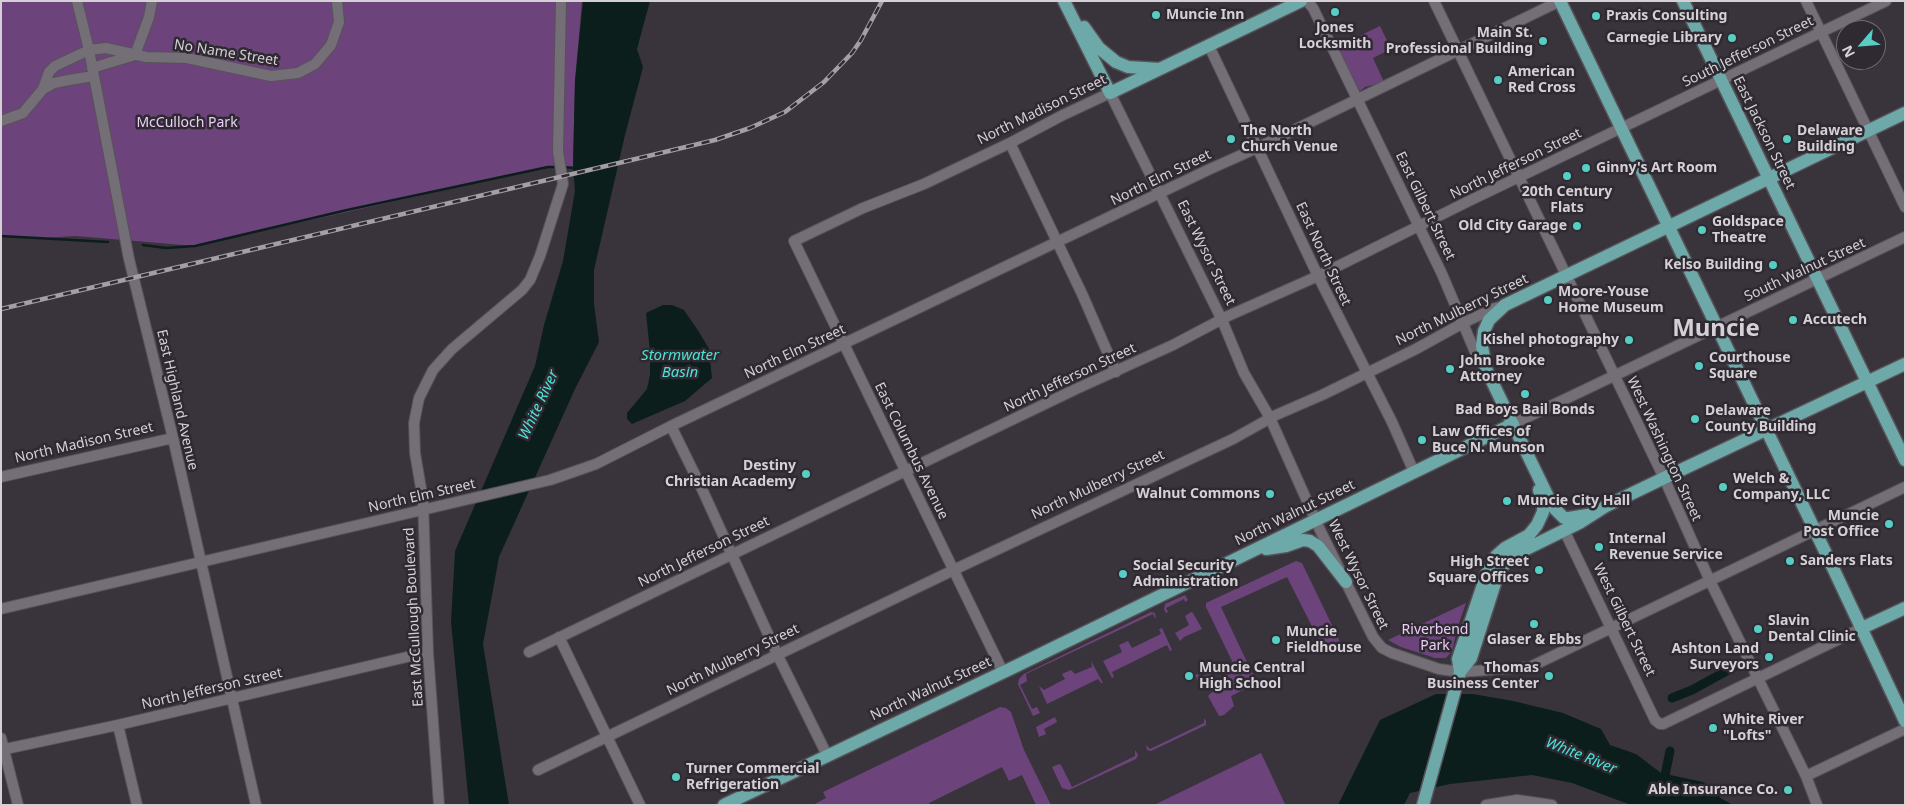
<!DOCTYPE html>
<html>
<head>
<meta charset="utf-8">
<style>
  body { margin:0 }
  #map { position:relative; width:1906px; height:806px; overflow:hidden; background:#39343c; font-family:"Noto Sans",sans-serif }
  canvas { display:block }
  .frame { position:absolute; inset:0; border:2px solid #d4d0d5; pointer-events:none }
  .north { position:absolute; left:1836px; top:20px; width:50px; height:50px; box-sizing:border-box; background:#2f2a31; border:1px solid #716c73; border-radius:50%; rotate:243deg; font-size:14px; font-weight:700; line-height:20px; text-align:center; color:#d4d0d5 }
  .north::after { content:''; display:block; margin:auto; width:18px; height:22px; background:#56cec4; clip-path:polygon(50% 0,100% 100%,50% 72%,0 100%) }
</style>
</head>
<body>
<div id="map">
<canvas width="1906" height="806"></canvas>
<div class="frame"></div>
<div class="north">N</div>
</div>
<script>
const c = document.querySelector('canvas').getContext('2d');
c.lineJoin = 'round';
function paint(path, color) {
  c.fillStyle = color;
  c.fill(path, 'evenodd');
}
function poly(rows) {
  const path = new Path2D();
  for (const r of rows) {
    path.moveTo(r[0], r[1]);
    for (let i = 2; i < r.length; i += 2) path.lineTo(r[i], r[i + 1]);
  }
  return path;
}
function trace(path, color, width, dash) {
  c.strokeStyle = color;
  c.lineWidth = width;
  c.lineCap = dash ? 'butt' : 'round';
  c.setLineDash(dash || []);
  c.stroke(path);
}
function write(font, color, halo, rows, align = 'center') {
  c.font = font + ' "Noto Sans",sans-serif';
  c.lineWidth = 5;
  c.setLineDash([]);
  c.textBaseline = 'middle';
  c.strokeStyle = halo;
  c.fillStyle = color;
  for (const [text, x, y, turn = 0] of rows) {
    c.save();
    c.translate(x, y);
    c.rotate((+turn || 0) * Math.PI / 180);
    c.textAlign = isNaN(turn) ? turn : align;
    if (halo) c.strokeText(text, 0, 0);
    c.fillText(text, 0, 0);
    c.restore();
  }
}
paint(poly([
  [1,1,582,1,575,80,573,167,548,167,195,246,76,236,43,238,1,236],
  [1380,26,1391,49,1373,58,1384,82,1365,87,1360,91,1337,47],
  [1296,561,1302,563,1342,646,1338,651,1331,650,1325,652,1287,577,1221,607,1257,683,1231,696,1234,706,1224,715,1219,716,1208,696,1214,690,1230,668,1232,661,1206,607,1206,603],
  [1185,595,1188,600,1185,602,1184,599,1166,608,1168,612,1166,613,1164,609,1165,604],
  [1466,603,1458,626,1452,651,1446,658,1435,658,1401,647,1388,640],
  [1151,612,1155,613,1156,618,1155,618,1153,614,1026,674,1027,681,1020,685,1032,709,1037,707,1040,713,1033,716,1018,684,1019,679,1024,674],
  [1191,612,1193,613,1202,629,1184,637,1180,641,1175,633,1189,625,1185,616],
  [1162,628,1172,650,1170,651,1167,645,1112,672,1114,677,1112,678,1103,661,1122,652,1119,645,1128,641,1132,648,1161,634,1159,629],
  [1091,661,1103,683,1101,683,1098,679,1047,704,1039,686,1044,690,1065,679,1062,674,1071,670,1075,674,1092,667],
  [1208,668,1213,671,1212,674,1206,680,1199,683,1195,675,1198,674,1200,677,1208,674],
  [1000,707,1006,708,1011,712,1024,750,1051,805,1036,805,1022,775,1009,781,1002,767,929,803,929,805,813,805,826,798,823,792],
  [1055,717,1057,722,1044,729,1046,734,1039,737,1036,727],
  [1204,718,1206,721,1206,725,1151,751,1147,750,1146,745,1150,749,1204,723],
  [1135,750,1138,755,1136,759,1069,790,1062,788,1052,767,1059,764,1061,765,1072,787,1135,756],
  [1261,753,1285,804,1284,805,1154,805]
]), '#6c447b');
paint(poly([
  [583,1,650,1,637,49,643,67,625,135,594,270,594,304,599,342,575,389,499,557,483,644,509,805,469,805,451,622,455,551,535,366,544,325,563,261,575,191,573,167,575,81],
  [663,305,672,305,684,310,699,332,709,349,712,378,685,401,632,424,627,419,627,413,647,389,650,375,650,352,646,313],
  [1436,694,1473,694,1513,701,1563,713,1601,729,1610,745,1636,754,1661,773,1703,782,1722,799,1733,805,1631,805,1572,783,1532,775,1450,784,1410,793,1404,805,1338,805,1380,720]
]), '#0b1e1c');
trace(poly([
  [563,167,575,168],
  [1,236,108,242],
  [143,245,166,248,195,246,347,210,548,167,557,167]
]), '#0b1e1c', 2.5);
trace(poly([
  [1672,698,1692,690,1734,667],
  [1663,785,1670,751]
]), '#0b1e1c', 9);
const minor = poly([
  [77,1,89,50,129,259,173,438,256,805],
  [1307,1,1313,8,1442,274,1478,359,1486,368],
  [1434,1,1664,478,1710,581,1806,776,1817,805],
  [1806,1,1905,207],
  [1209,46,1318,276,1392,422,1414,472],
  [92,68,135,55,149,17,152,1],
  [43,89,54,83,69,80,93,76],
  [1,121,23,113,43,89,49,72,55,66,89,50,106,48,146,57,187,58,271,76,298,73,315,64,331,45,339,22,337,1],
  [1010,143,1083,296,1116,372],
  [1513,424,1905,237],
  [671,426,702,489,778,656,827,755],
  [1,477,173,438],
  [1564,530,1655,720,1660,724,1663,724,1862,628],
  [1,609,550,480,596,464,671,426,1210,169,1257,148,1560,1],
  [559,637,640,805],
  [529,652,1076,389,1173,345,1228,316,1318,276,1471,200,1886,1],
  [1003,672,794,241,863,208,924,184,1010,143,1063,115,1110,93,1222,320,1244,373,1270,418,1320,530,1373,637,1382,648,1392,653,1439,669,1460,672,1530,667,1905,487],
  [118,725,137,805],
  [1,738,18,805],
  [1,750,118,725,428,652],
  [538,770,962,566,1233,439,1276,415,1322,395,1416,349,1465,322,1495,308,1503,306],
  [1806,776,1905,729],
  [439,805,428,652,423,500,415,453,414,423,419,398,433,370,452,349,522,290,530,280,540,256,563,184,558,151,561,1],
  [1486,805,1517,800,1552,805]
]);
const major = poly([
  [1064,1,1110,93,1301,1],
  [1560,1,1833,568,1905,721],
  [1683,1,1905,460],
  [1084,27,1099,48,1116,62,1128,67,1160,69],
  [1593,514,1569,518,1564,518,1553,507,1486,369,1482,346,1484,331,1489,320,1505,305,1905,113],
  [1266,549,1286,546,1303,540,1310,541,1318,546,1346,582],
  [1862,628,1905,608],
  [1460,672,1471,658,1499,571,1510,557,1581,522,1606,506,1664,478,1905,364],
  [724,805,1010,669,1513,424],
  [1423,805,1460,672,1458,659,1487,573,1496,556,1505,548,1529,535,1537,525,1543,512,1543,504,1539,490]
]);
trace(minor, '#575258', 12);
trace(major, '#575258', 15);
trace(minor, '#746e77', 10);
trace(major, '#6da9a8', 12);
const rail = poly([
  [1,309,623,162,715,140,750,128,785,112,824,82,852,53,861,40,882,1]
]);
trace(rail, '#a39fa5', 4.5);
trace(rail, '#2f2a31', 2.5, [8]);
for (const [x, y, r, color] of [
  [1335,12,5,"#56cec4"],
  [1156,15,5,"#56cec4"],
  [1596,16,5,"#56cec4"],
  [1732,38,5,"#56cec4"],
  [1543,41,5,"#56cec4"],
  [1498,80,5,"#56cec4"],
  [1231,139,5,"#56cec4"],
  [1787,139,5,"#56cec4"],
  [1586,168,5,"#56cec4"],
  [1567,176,5,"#56cec4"],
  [1577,226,5,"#56cec4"],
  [1702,230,5,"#56cec4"],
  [1773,265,5,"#56cec4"],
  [1548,300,5,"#56cec4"],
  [1793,320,5,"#56cec4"],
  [1629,340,5,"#56cec4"],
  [1699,366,5,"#56cec4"],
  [1450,369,5,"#56cec4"],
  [1525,394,5,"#56cec4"],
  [1695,419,5,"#56cec4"],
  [1422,440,5,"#56cec4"],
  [806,474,5,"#56cec4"],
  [1723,487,5,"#56cec4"],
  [1270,494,5,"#56cec4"],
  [1507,501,5,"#56cec4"],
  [1889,524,5,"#56cec4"],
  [1599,547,5,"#56cec4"],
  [1790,561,5,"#56cec4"],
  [1539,570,5,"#56cec4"],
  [1123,574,5,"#56cec4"],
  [1534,624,5,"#56cec4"],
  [1758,629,5,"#56cec4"],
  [1276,640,5,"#56cec4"],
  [1769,657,5,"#56cec4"],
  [1189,676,5,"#56cec4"],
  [1549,676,5,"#56cec4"],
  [1713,728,5,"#56cec4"],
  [676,777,5,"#56cec4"],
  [1788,790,5,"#56cec4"]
]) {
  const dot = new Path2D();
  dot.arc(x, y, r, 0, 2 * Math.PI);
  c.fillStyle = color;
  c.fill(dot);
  trace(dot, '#2f2a31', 2);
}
write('bold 14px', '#d4d0d5', '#2f2a31', [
  ["Muncie Inn",1166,15],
  ["Praxis Consulting",1606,16],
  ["Jones",1335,28,"center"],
  ["Locksmith",1335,44,"center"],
  ["Main St.",1533,33,"right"],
  ["Professional Building",1533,49,"right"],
  ["Carnegie Library",1722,38,"right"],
  ["American",1508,72],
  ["Red Cross",1508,88],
  ["The North",1241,131],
  ["Church Venue",1241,147],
  ["Delaware",1797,131],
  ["Building",1797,147],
  ["Ginny's Art Room",1596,168],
  ["20th Century",1567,192,"center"],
  ["Flats",1567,208,"center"],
  ["Goldspace",1712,222],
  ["Theatre",1712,238],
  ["Old City Garage",1567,226,"right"],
  ["Kelso Building",1763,265,"right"],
  ["Moore-Youse",1558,292],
  ["Home Museum",1558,308],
  ["Accutech",1803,320],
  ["Kishel photography",1619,340,"right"],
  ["Courthouse",1709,358],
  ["Square",1709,374],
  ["John Brooke",1460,361],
  ["Attorney",1460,377],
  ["Bad Boys Bail Bonds",1525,410,"center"],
  ["Delaware",1705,411],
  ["County Building",1705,427],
  ["Law Offices of",1432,432],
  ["Buce N. Munson",1432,448],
  ["Destiny",796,466,"right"],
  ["Christian Academy",796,482,"right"],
  ["Welch &",1733,479],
  ["Company, LLC",1733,495],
  ["Walnut Commons",1260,494,"right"],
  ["Muncie City Hall",1517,501],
  ["Muncie",1879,516,"right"],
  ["Post Office",1879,532,"right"],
  ["Internal",1609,539],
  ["Revenue Service",1609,555],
  ["Sanders Flats",1800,561],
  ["High Street",1529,562,"right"],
  ["Square Offices",1529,578,"right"],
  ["Social Security",1133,566],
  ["Administration",1133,582],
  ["Slavin",1768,621],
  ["Dental Clinic",1768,637],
  ["Muncie",1286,632],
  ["Fieldhouse",1286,648],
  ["Glaser & Ebbs",1534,640,"center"],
  ["Ashton Land",1759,649,"right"],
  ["Surveyors",1759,665,"right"],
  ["Muncie Central",1199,668],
  ["High School",1199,684],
  ["Thomas",1539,668,"right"],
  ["Business Center",1539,684,"right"],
  ["White River",1723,720],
  ["\"Lofts\"",1723,736],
  ["Turner Commercial",686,769],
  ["Refrigeration",686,785],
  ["Able Insurance Co.",1778,790,"right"]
], 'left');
write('14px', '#d4d0d5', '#2f2a31', [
  ["South Jefferson Street",1748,52,-26],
  ["No Name Street",226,53,9],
  ["North Madison Street",1042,110,-26],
  ["East Jackson Street",1764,133,64],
  ["North Jefferson Street",1516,164,-26],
  ["North Elm Street",1161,178,-26],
  ["East Gilbert Street",1425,206,64],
  ["East Wysor Street",1206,253,64],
  ["East North Street",1323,254,65],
  ["South Walnut Street",1805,270,-25],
  ["North Mulberry Street",1462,310,-26],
  ["North Elm Street",795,352,-25],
  ["North Jefferson Street",1070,378,-25],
  ["East Highland Avenue",177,400,77],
  ["North Madison Street",84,443,-13],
  ["West Washington Street",1664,449,65],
  ["East Columbus Avenue",911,451,64],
  ["North Mulberry Street",1098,485,-25],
  ["North Elm Street",422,496,-13],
  ["North Walnut Street",1295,513,-26],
  ["North Jefferson Street",704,552,-26],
  ["West Wysor Street",1358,575,64],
  ["East McCullough Boulevard",414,617,-93],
  ["West Gilbert Street",1624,620,64],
  ["North Mulberry Street",733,660,-26],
  ["North Jefferson Street",212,689,-13],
  ["North Walnut Street",931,689,-25]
]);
write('14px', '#eacef6', '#2f2a31', [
  ["McCulloch Park",187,123],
  ["Riverbend",1435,630],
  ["Park",1435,646]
]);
write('italic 15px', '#4ce2d6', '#2f2a31', [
  ["Stormwater",680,356],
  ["Basin",680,373],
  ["White River",539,405,-65],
  ["White River",1581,756,22]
]);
write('bold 24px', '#d4d0d5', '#2f2a31', [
  ["Muncie",1716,329]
]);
</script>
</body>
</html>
